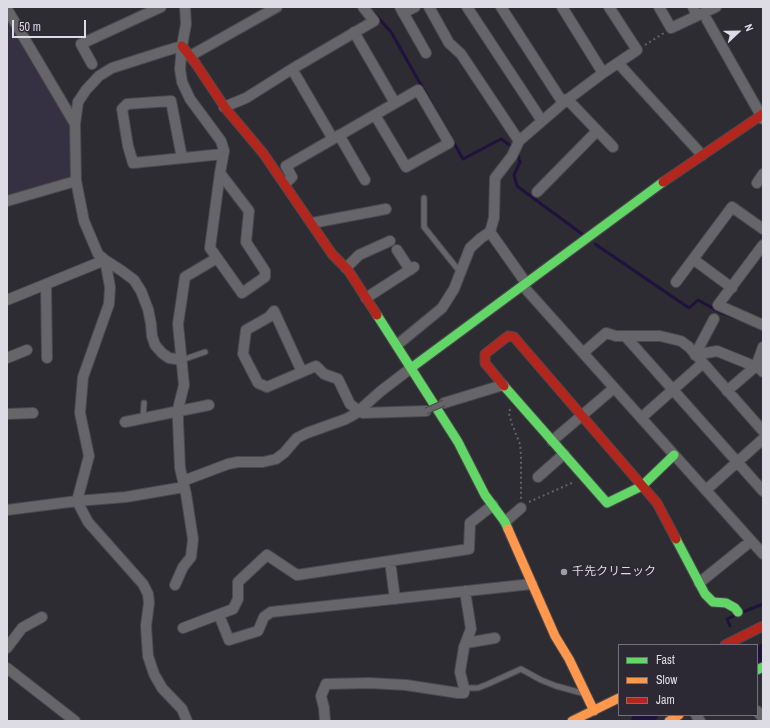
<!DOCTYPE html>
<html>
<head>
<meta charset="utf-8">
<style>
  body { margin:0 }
  #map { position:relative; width:770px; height:728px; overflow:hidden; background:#2d2c32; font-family:"Archivo Narrow",sans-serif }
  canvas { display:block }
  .frame { position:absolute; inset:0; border:8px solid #dddbe3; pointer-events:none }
  .legend { position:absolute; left:618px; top:644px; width:140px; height:72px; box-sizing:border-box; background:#2c2935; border:1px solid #73707b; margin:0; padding:5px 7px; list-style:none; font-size:12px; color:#dddbe3 }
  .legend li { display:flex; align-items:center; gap:8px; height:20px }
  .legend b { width:20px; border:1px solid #73707b }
  .north { position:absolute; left:718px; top:12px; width:40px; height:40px; -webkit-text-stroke:3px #2c2935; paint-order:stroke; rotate:68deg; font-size:11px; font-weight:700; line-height:16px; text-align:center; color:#dddbe3 }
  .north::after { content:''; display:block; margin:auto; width:14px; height:18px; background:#dddbe3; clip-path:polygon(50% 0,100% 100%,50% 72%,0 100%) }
  .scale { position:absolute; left:12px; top:20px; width:74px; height:18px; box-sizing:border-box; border:2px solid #dddbe3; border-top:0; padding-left:5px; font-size:12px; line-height:14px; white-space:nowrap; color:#dddbe3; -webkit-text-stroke:3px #2c2935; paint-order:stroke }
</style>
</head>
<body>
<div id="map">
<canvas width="770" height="728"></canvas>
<div class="frame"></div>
<ul class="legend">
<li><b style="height:5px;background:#63d668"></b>Fast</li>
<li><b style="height:5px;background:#ff974d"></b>Slow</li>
<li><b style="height:5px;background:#b3261e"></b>Jam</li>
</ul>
<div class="north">N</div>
<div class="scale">50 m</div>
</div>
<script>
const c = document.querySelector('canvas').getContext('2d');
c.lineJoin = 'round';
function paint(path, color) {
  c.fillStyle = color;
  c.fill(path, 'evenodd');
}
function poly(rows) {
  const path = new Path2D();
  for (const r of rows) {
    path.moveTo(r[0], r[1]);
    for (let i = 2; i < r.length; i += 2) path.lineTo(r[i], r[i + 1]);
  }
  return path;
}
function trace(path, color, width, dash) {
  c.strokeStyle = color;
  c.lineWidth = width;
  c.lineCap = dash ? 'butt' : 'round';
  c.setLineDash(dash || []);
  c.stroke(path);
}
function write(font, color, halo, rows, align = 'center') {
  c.font = font + ' "Archivo Narrow","Noto Sans JP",sans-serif';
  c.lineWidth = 4;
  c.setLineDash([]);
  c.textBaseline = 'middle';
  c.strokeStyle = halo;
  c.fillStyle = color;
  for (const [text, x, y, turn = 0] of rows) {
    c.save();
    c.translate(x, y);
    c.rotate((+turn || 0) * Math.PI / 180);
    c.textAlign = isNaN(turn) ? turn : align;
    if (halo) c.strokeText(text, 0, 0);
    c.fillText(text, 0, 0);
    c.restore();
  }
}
paint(poly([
  [7,17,70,126,71,178,7,197]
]), '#353142');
trace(poly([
  [374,13,391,32,463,159,501,139,514,148],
  [518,156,520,162,514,175,517,186,582,234],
  [595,244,689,308,698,300,720,312,736,318],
  [743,612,763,604],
  [730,626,727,619,736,615]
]), '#1f123c', 3);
trace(poly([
  [757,656,763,653],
  [640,721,649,715]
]), '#1f123c', 18);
const lane = poly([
  [424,198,424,227,460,272],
  [182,360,205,352],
  [143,418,144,403],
  [464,688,478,688,488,684,521,669,541,680,556,686,582,693]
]);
const street = poly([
  [185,7,186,24,182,46,180,69,182,82,190,99,221,141,224,151,220,173,210,248,242,293,265,277,265,271,246,242,249,211,220,173],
  [400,7,426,53],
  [429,7,449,43,461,54,519,141,512,156,495,178,494,218,490,232,526,283],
  [467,7,542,121],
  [501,7,563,103],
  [562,7,603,73],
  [659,7,671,28,716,7],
  [693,7,697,16],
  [7,9,75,124],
  [403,13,415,7],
  [707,20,763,119],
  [354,32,395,103],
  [182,46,165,51,112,68,99,76,86,90,78,102,75,124,76,181,84,221,98,254,105,260,122,271,134,280,141,291,148,309,151,324,152,336,155,345,162,353,169,358,182,360],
  [190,56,277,7],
  [618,63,702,155],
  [92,64,81,44,161,7],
  [292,69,333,139],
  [567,99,613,147],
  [224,107,246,98,292,69,374,21,363,7],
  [339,135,365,180],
  [519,141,563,103,603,73,637,50,609,7],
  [182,158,171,101,127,104,122,109,128,146,133,163,223,154],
  [757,183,763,174],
  [285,184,292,177,286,166,418,90,449,143,406,167,375,115],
  [537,192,597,131],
  [7,201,76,181],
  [312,223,386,209],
  [763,245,718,305,763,325],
  [397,250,410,270],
  [693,259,732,288],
  [105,260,110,287,109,304,83,377,80,413,89,456,77,501,88,522,143,584,148,594,149,603,146,626,148,656,154,674,162,688,182,709,187,721],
  [346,268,359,255,390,241],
  [676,282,732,207,763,229],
  [46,284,47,358],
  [523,286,763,554],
  [366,298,414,267],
  [7,300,105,260],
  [626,337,763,491],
  [397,345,442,308,454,289,470,248,481,238,490,232],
  [583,353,606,333,616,336,660,336,681,341,689,347,763,431],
  [695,355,717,351,759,368,763,372],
  [695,355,714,319],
  [7,358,27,350],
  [302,372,274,311,269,317,246,330,243,354,258,383,267,387,316,366,324,374,338,379,350,404,358,410,363,413,426,411],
  [727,391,756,366,763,347],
  [444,403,503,385],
  [7,414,33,413],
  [641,418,703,363],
  [125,422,209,405],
  [552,441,614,388],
  [538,477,564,454],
  [183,481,228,464,238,462,263,462,276,459,284,453,297,438,307,433,346,419,355,414,381,391,411,368],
  [706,490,763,439],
  [7,510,77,501,126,497,184,487],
  [505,522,521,508],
  [390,561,395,599],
  [699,583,751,541],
  [175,585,183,567,191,557,193,539,186,494,180,468,178,421,178,411,179,405,184,385,178,324,185,277,217,258],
  [219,615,229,640,258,631,264,617,271,612,532,584],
  [183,628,233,609,238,599,238,582,267,555,297,575,469,549,470,523,493,505],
  [466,643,495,638],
  [7,648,22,628,42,617],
  [7,668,75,721],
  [757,711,763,718],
  [696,715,700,721],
  [325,721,324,708,321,696,326,684,369,683,406,685,458,693,464,693,464,688,460,672,464,647,471,629,465,591]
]);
const fast = poly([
  [377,315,458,442,485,495,505,522,508,529],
  [411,368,663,182],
  [504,386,607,503,642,486,674,455],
  [676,539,705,594,713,602,726,603,735,608,738,612],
  [757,670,763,667]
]);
const slow = poly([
  [508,529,555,636,569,659,594,711],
  [572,721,619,698],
  [669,721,679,715]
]);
const jam = poly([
  [182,46,196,64,226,109,263,153,332,254,348,270,377,315],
  [663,182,763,114],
  [504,386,485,363,485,354,508,336,514,337,657,503,676,539],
  [725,645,763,626]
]);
trace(lane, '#4a494e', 7);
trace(street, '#4a494e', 12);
trace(fast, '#4a494e', 11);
trace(slow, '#4a494e', 11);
trace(jam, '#4a494e', 11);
trace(poly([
  [645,45,664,33],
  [510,409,509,414,512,424,520,444,521,455,521,499],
  [529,502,574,482]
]), '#636267', 2, [2, 3]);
trace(lane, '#666569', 5);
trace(street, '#666569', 10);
trace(fast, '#63d668', 9);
trace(slow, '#ff974d', 9);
trace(jam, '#b3261e', 9);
const laneBridge = poly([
  [426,411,444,403]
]);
trace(laneBridge, '#4a494e', 7, []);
trace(laneBridge, '#666569', 5);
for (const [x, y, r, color] of [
  [564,572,4,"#9f9ea5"]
]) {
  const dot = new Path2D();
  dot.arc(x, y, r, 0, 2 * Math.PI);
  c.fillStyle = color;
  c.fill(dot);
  trace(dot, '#2c2935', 1.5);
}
write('12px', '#dddbe3', '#2c2935', [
  ["千先クリニック",572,572]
], 'left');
</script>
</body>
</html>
